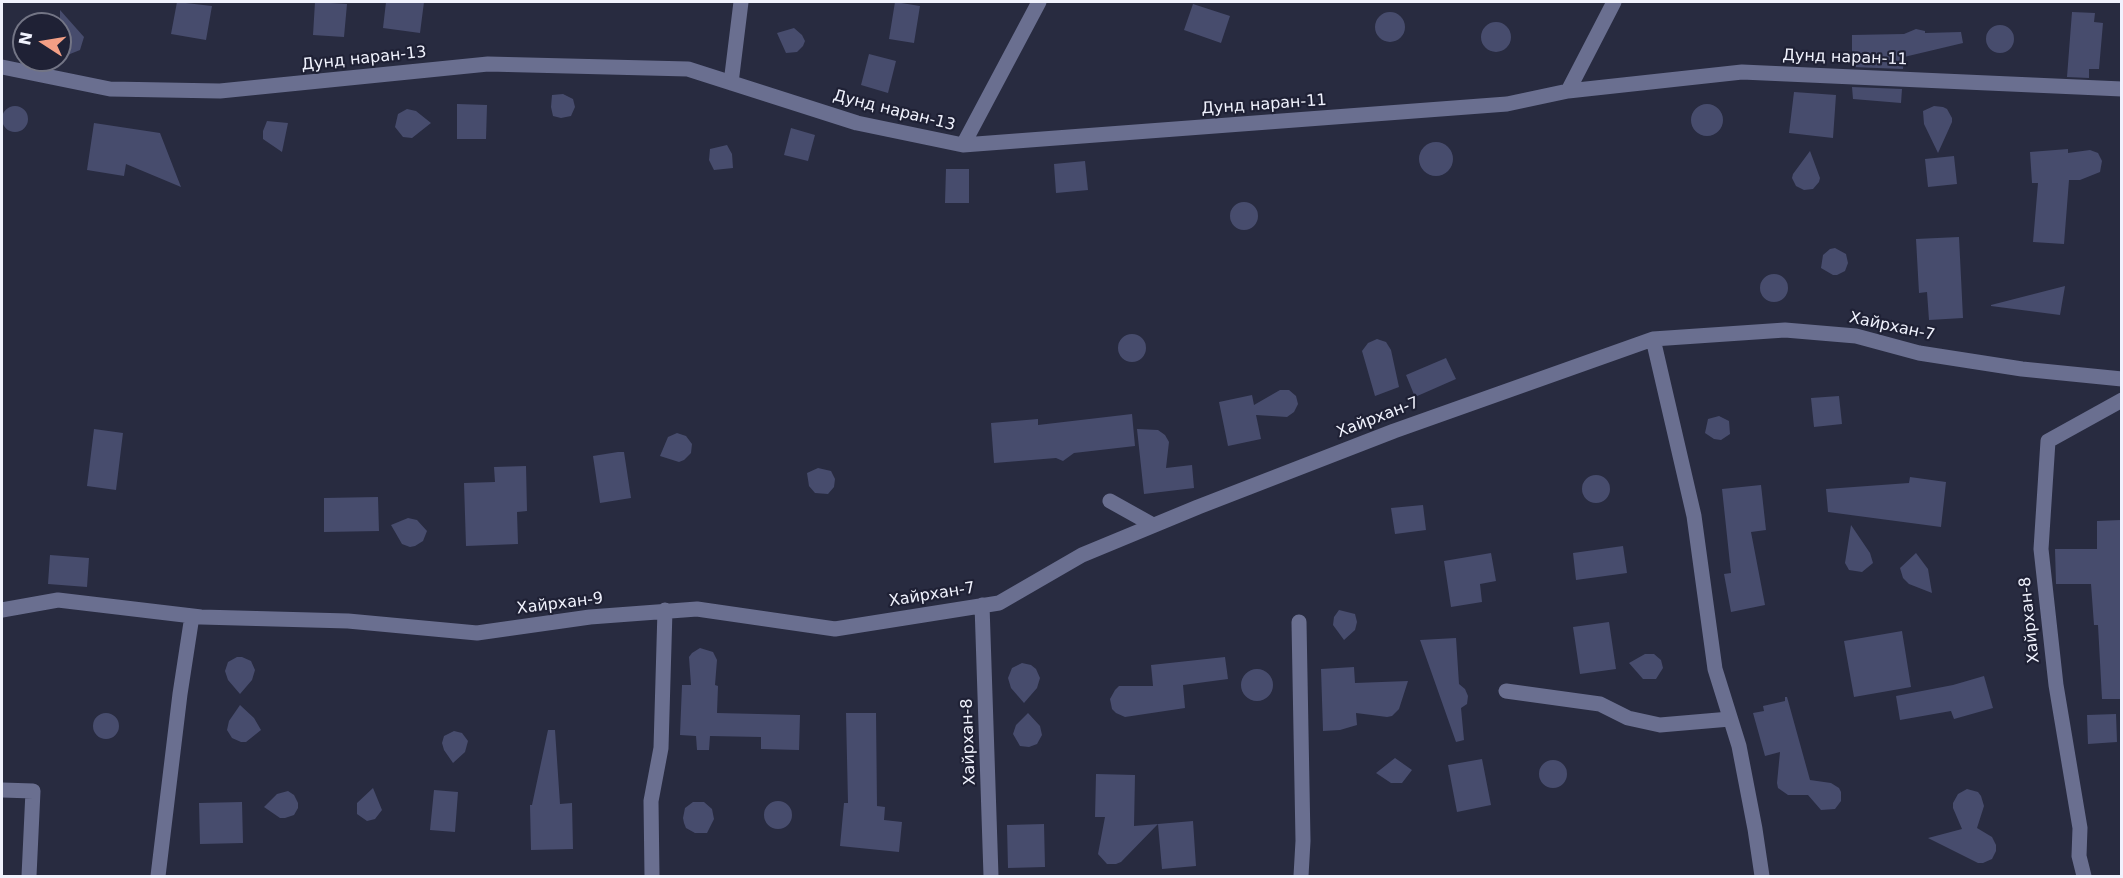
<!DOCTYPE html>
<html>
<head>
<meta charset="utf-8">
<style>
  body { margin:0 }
  #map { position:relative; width:2123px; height:878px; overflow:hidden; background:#282b40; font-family:"DejaVu Sans",sans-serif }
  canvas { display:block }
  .frame { position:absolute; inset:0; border:3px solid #f0f2fd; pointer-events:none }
  .north { position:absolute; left:12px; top:12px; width:60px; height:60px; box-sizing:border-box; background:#1f2135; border:2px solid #737585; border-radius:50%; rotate:282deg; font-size:16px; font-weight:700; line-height:24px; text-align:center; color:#f0f2fd }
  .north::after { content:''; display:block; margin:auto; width:21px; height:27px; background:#f39f85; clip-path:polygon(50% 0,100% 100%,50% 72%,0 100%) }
</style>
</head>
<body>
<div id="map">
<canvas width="2123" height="878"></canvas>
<div class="frame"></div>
<div class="north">N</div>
</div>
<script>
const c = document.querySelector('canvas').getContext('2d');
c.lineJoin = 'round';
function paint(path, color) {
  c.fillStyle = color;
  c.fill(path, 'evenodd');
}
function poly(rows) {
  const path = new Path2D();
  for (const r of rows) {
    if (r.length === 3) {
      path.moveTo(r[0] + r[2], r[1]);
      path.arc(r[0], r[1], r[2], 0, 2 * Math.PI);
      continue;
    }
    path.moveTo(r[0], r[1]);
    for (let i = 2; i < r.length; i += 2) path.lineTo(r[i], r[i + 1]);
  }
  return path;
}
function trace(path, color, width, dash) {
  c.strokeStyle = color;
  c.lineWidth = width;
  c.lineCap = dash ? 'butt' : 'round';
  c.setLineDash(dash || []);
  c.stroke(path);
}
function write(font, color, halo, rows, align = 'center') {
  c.font = font + ' "DejaVu Sans",sans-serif';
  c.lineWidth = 4.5;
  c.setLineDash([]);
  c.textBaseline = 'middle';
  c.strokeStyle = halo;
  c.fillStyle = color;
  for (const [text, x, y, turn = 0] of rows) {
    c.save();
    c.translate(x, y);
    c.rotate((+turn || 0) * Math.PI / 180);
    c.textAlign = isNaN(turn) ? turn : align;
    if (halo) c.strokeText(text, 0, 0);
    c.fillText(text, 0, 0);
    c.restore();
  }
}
paint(poly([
  [177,2,212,6,206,40,171,34],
  [315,2,347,4,344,37,313,35],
  [386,2,424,2,420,33,383,28],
  [895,2,920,6,914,43,889,39],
  [1193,4,1230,16,1221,43,1184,30],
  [60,10,84,37,80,50,60,58],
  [2072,12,2095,13,2094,22,2103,23,2099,69,2089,69,2089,78,2067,77],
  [1390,27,15],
  [1496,37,15],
  [2000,39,14],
  [794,28,802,35,805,41,803,46,797,52,786,53,777,33],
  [1916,29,1925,31,1925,33,1961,32,1963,43,1904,57,1903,69,1852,67,1852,35,1904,34],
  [869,54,896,61,888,93,861,85],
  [1852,87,1902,89,1901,103,1853,99],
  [1794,92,1836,95,1833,138,1789,133],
  [563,94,573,99,575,107,571,116,561,118,553,116,551,107,552,95],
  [457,104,487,105,486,139,457,139],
  [1707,120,16],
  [1934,106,1943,107,1947,109,1952,118,1952,122,1938,153,1924,124,1923,111],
  [15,119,13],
  [407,109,416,111,431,123,412,138,403,137,395,127,398,114],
  [267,121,288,123,282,152,263,139,263,131],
  [94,123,160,133,181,187,126,164,124,176,87,170],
  [791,128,815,135,808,161,784,155],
  [1436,159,17],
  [727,145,732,154,733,168,714,170,709,160,710,149],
  [2068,149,2068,153,2090,150,2098,153,2102,161,2100,172,2080,180,2069,180,2064,244,2033,242,2038,183,2032,183,2030,152],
  [1810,151,1820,178,1819,182,1813,189,1804,190,1796,186,1792,178,1793,174],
  [1954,156,1957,184,1928,187,1925,159],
  [1085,161,1088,190,1056,193,1054,164],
  [946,169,969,169,969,203,945,203],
  [1244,216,14],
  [1959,237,1963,318,1929,320,1927,292,1919,293,1916,239],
  [1835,248,1846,254,1848,263,1845,271,1837,275,1833,275,1821,268,1823,255,1830,249],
  [1774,288,14],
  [2065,286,2060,315,1991,306,1991,305],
  [1132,348,14],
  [1377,339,1386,342,1391,350,1399,387,1375,396,1362,351,1368,343],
  [1446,358,1456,379,1415,397,1406,375],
  [1280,390,1289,390,1296,396,1298,404,1294,412,1287,417,1256,415,1261,439,1228,446,1219,402,1252,395,1254,405],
  [1839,396,1842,424,1814,427,1811,398],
  [1132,414,1135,446,1074,453,1063,461,1056,458,994,463,991,423,1038,419,1038,425],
  [1719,416,1729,421,1730,434,1721,440,1714,439,1705,433,1708,419],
  [94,429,123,433,116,490,87,486],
  [1137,429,1158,430,1165,435,1169,442,1166,468,1192,465,1194,488,1144,494],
  [677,433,686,436,692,444,691,453,684,460,679,462,660,456,668,437],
  [618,452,624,452,631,498,600,503,593,456],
  [526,466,527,511,517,512,518,544,466,546,464,483,495,482,494,467],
  [818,468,831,471,835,479,834,487,828,494,815,493,809,486,807,473],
  [1596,489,14],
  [1910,477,1946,482,1941,527,1828,512,1826,489,1909,483],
  [1761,485,1766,530,1751,532,1765,605,1731,612,1724,574,1731,573,1722,489],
  [378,497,379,531,324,532,324,498],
  [1423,505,1426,530,1395,534,1391,508],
  [408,518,417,520,427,531,423,541,415,546,410,547,402,544,391,525],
  [2121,520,2121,699,2102,699,2098,625,2094,625,2091,584,2056,584,2055,549,2097,549,2097,521],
  [1851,525,1870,553,1873,563,1862,572,1849,570,1845,563],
  [1623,546,1627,573,1576,580,1573,553],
  [1491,553,1496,581,1480,584,1482,602,1451,607,1444,561],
  [1916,553,1928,569,1932,593,1909,584,1903,578,1900,568],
  [50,555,89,558,87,587,48,584],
  [1339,610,1355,614,1357,622,1355,630,1344,640,1333,625,1334,617],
  [1609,622,1616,669,1580,674,1573,627],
  [1902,631,1911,687,1854,697,1844,641],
  [1456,638,1459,684,1465,689,1468,696,1467,704,1461,708,1464,740,1456,742,1420,640],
  [700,648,713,652,717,660,715,685,718,686,717,713,800,715,799,750,761,749,761,737,710,736,709,750,697,750,696,736,680,735,682,685,691,685,689,657,692,653],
  [1645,654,1654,654,1661,660,1663,668,1656,679,1643,679,1629,663],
  [237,657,242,657,251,661,255,670,252,680,240,694,228,680,225,671,228,662],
  [1225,657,1228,679,1183,685,1185,708,1125,717,1116,713,1112,709,1110,699,1115,690,1119,686,1153,686,1151,665],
  [1022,663,1031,665,1036,669,1040,678,1037,688,1024,703,1011,688,1008,678,1012,668],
  [1354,667,1355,683,1408,681,1399,709,1392,716,1387,717,1356,713,1357,725,1340,730,1323,731,1321,669],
  [1257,685,16],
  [1984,676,1993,708,1954,719,1951,711,1900,720,1896,696,1953,685],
  [1785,697,1787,697,1810,780,1831,783,1839,788,1841,792,1841,801,1835,809,1821,810,1808,795,1788,795,1778,788,1777,783,1780,752,1765,756,1753,713,1764,711,1763,706,1785,701],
  [240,705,254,718,261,730,246,742,241,742,232,738,227,730,229,721],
  [846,713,876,713,877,806,885,807,884,820,902,822,899,852,840,846,844,803,848,803],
  [1028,713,1040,726,1042,735,1037,744,1029,747,1020,746,1013,734,1016,725],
  [106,726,13],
  [2116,714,2117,742,2088,744,2087,715],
  [548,730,555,730,560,804,572,803,573,849,531,850,530,805,532,805],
  [454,731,462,733,468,741,465,752,453,763,444,750,442,743,444,736],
  [1395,758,1412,770,1402,783,1391,783,1376,773],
  [1482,759,1491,805,1457,812,1448,765],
  [1553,774,14],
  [1096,774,1135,775,1134,826,1158,824,1121,862,1116,864,1107,864,1098,854,1105,817,1095,817],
  [373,788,382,810,375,819,367,821,357,814,357,803],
  [1967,789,1978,792,1981,796,1984,806,1977,828,1992,837,1996,845,1996,851,1992,859,1983,863,1978,863,1928,838,1962,829,1953,808,1953,803,1958,794],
  [434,790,458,792,455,832,430,830],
  [288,791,294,795,298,803,298,808,294,815,285,818,280,818,264,807,277,794],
  [778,815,14],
  [242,802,243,843,200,844,199,803],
  [693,802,704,802,712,809,714,819,707,833,695,833,686,828,684,823,683,818,685,808],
  [1193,821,1196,866,1162,869,1158,824],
  [1044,824,1045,867,1008,868,1007,825]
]), '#474c6d');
trace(poly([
  [2,67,110,89,220,91,488,64,688,69,857,123,963,145,1507,104,1568,91,1742,72,2122,89],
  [731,83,741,2],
  [1568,91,1614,2],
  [963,145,1039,2],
  [1653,339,1694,516,1715,669,1739,746,1755,829,1762,876],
  [1110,501,1153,525],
  [982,605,991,876],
  [2,610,58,600,201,617,348,621,477,633,590,617,697,609,835,629,999,603,1082,555,1198,507,1394,431,1653,339,1785,330,1856,336,1919,353,2022,369,2122,379],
  [1299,622,1303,841,1301,876],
  [1506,691,1600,704,1628,718,1660,725,1730,719],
  [2,790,33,791,29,876],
  [158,876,180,694,192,616],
  [652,876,651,801,661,748,665,610],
  [2084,876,2079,856,2080,828,2056,685,2041,549,2048,441,2122,400]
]), '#6a6f90', 15);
write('16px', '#f0f2fd', '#1f2135', [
  ["Дунд наран-11",1845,58,2],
  ["Дунд наран-13",364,59,-6],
  ["Дунд наран-11",1264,105,-4],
  ["Дунд наран-13",894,111,14],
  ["Хайрхан-7",1892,327,12],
  ["Хайрхан-7",1378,418,-21],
  ["Хайрхан-7",932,595,-9],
  ["Хайрхан-9",560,604,-7],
  ["Хайрхан-8",2030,620,-96],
  ["Хайрхан-8",969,742,-92]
]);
</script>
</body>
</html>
